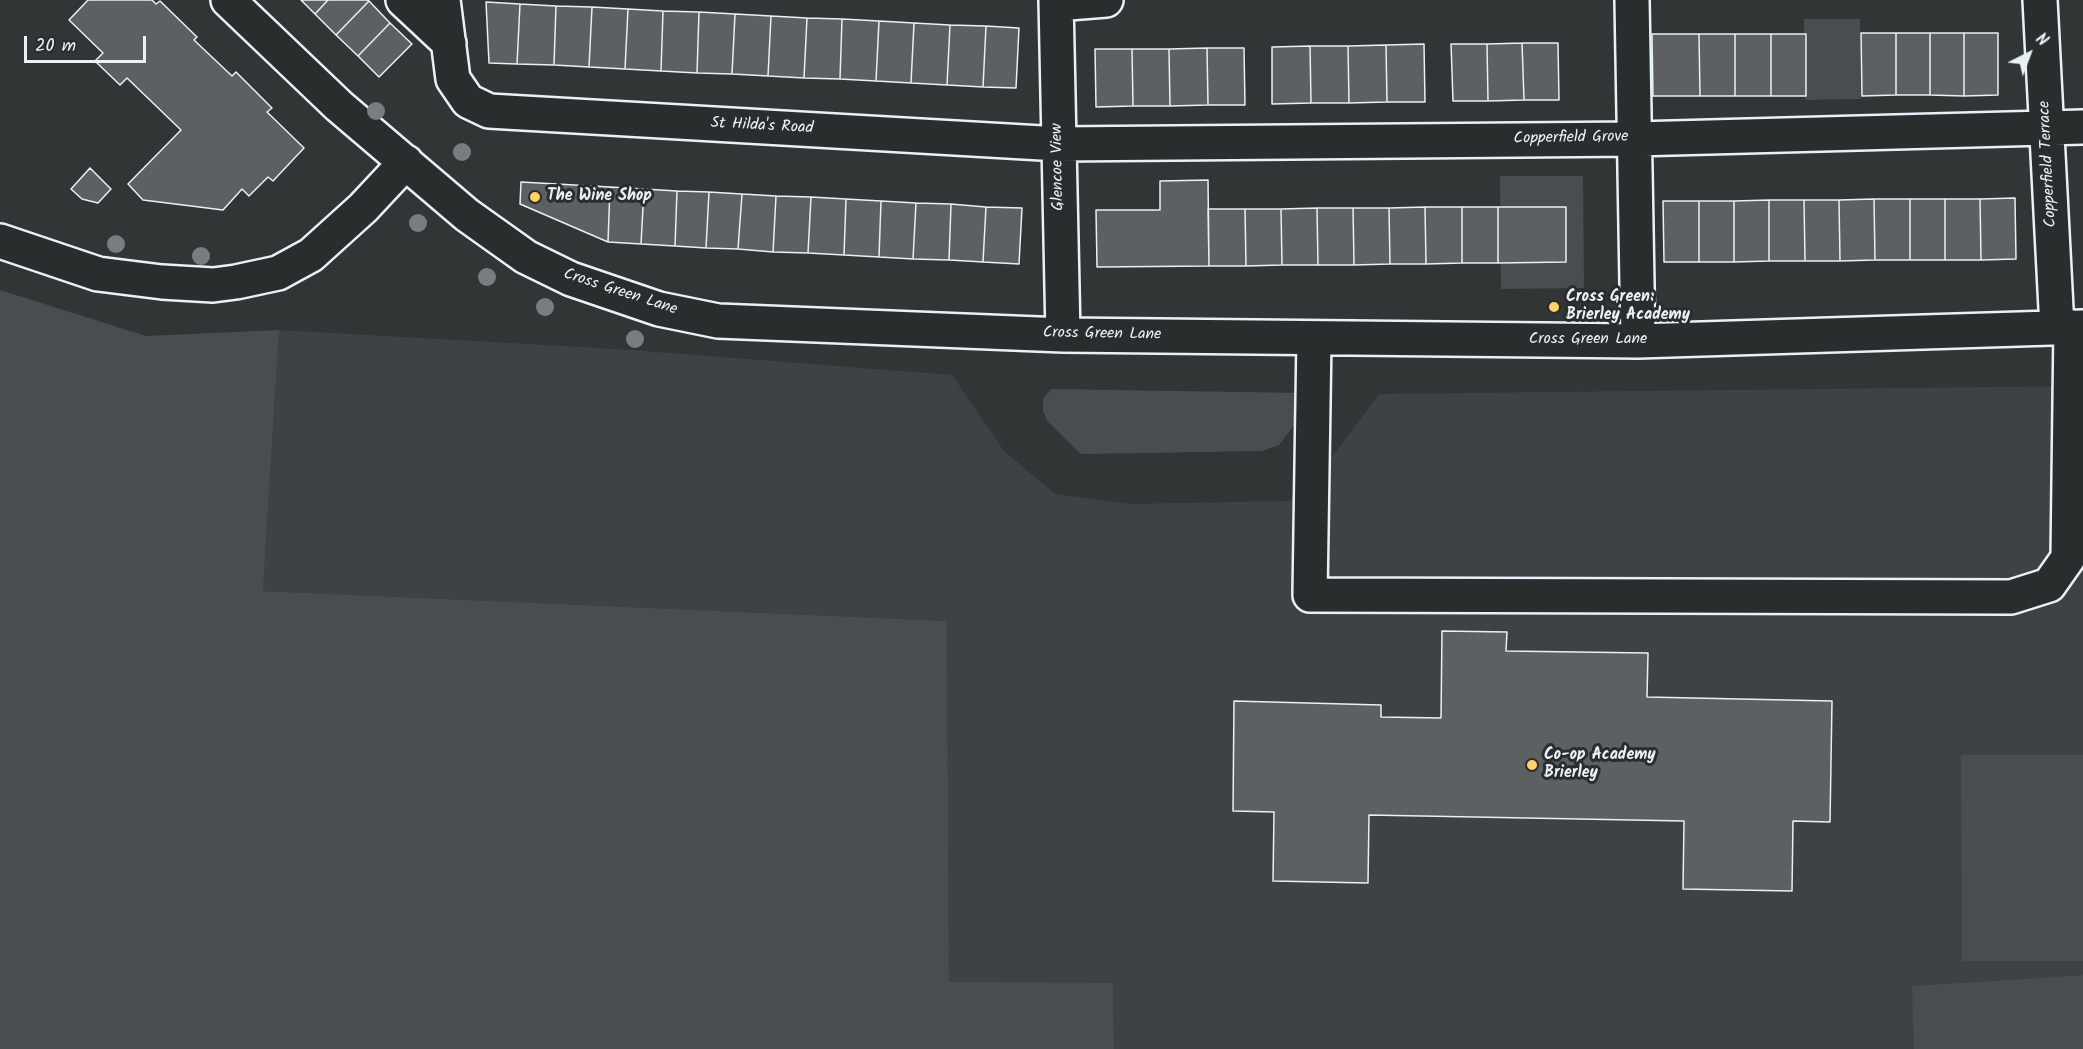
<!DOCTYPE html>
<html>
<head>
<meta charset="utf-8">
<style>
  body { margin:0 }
  #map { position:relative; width:2083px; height:1049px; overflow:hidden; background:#323536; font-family:Kalam,sans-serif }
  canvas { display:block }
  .north { position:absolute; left:1999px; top:24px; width:60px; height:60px; -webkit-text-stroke:4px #2a2d2e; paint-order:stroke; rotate:42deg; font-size:16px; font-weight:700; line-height:24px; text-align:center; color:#e8f1f8 }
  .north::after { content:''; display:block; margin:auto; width:21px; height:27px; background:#e8f1f8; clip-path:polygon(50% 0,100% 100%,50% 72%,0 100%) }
  .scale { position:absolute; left:24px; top:36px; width:122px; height:27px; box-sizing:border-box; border:3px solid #e8f1f8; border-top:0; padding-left:8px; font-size:18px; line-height:21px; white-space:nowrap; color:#e8f1f8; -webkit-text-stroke:4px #2a2d2e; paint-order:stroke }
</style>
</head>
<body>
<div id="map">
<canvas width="2083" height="1049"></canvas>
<div class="north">N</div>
<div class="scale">20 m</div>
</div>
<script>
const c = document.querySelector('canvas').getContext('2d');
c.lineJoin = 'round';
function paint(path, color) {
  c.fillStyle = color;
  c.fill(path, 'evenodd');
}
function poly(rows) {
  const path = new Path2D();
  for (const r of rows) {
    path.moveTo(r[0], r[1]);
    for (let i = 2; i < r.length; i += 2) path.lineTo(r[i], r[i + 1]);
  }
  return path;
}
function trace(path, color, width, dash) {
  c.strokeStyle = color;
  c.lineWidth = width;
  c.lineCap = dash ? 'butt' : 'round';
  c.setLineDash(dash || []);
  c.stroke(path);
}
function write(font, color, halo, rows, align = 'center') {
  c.font = font + ' Kalam,sans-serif';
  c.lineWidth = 6;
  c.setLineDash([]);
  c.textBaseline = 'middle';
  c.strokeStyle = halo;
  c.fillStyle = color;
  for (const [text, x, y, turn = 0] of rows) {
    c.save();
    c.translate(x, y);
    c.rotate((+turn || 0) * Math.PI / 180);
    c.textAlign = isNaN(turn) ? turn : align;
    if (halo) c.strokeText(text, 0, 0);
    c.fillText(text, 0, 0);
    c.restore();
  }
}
paint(poly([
  [279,330,632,350,952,375,1004,451,1055,494,1129,504,1290,501,1322,470,1379,394,2083,386,2083,975,1913,986,1914,1049,1114,1049,1113,983,949,983,947,621,263,591]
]), '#3f4244');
paint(poly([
  [1804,19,1860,19,1861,99,1805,100],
  [1500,176,1583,176,1584,288,1501,289],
  [0,290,146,336,279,330,263,591,947,621,949,982,1113,983,1114,1049,0,1049],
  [1051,389,1303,393,1303,414,1279,445,1262,451,1081,454,1048,422,1043,411,1043,399],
  [1961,755,2083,755,2083,961,1962,961],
  [2083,975,2083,1049,1914,1049,1912,986]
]), '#494d4f');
const building = poly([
  [88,0,152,0,156,4,160,1,197,37,194,40,232,76,236,72,272,108,267,112,304,148,273,181,268,177,249,196,242,189,223,210,143,200,128,184,181,130,127,78,120,85,95,61,103,53,69,20,88,0],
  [301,0,328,0,315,14,301,0],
  [328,0,367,0,369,1,336,35,315,14,328,0],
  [369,1,390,23,358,56,336,35,369,1],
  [486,2,520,4,517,64,489,63,486,2],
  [520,4,556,6,554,65,517,64,520,4],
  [556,6,592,7,589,67,554,65,556,6],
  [592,7,628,9,625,69,589,67,592,7],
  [628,9,663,11,661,71,625,69,628,9],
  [663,11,699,12,697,73,661,71,663,11],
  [699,12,735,14,732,74,697,73,699,12],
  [735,14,771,16,768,76,732,74,735,14],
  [771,16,807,18,804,78,768,76,771,16],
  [807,18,842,19,840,79,804,78,807,18],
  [842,19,879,21,876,81,840,79,842,19],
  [879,21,914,23,911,83,876,81,879,21],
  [390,23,412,44,379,77,358,56,390,23],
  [914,23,950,25,947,85,911,83,914,23],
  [950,25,986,26,983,87,947,85,950,25],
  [986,26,1019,28,1016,88,983,87,986,26],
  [1861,33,1896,33,1896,95,1862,96,1861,33],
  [1896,33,1930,33,1930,95,1896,95,1896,33],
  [1930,33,1964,33,1964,96,1930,95,1930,33],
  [1964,33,1998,33,1998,95,1964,96,1964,33],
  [1652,34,1699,34,1700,96,1653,96,1652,34],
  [1699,34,1735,34,1735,96,1700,96,1699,34],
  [1735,34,1771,34,1771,96,1735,96,1735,34],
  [1771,34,1806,34,1806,96,1771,96,1771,34],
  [1522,43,1524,100,1488,101,1487,44,1522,43],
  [1522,43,1558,43,1559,100,1524,100,1522,43],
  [1424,44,1425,102,1387,102,1386,45,1424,44],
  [1451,44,1487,44,1488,101,1453,101,1451,44],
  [1386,45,1387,102,1349,103,1348,46,1386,45],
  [1310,46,1311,103,1272,104,1272,47,1310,46],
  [1310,46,1348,46,1349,103,1311,103,1310,46],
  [1207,48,1208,105,1170,106,1169,49,1207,48],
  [1207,48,1244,48,1245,105,1208,105,1207,48],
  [1095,49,1132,49,1133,106,1096,107,1095,49],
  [1132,49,1169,49,1170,106,1133,106,1132,49],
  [90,168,111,189,98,203,82,199,71,189,90,168],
  [1208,180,1209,266,1097,267,1096,210,1160,210,1160,181,1208,180],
  [521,182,610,187,608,242,520,204,521,182],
  [610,187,644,189,641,244,608,242,610,187],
  [644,189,677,191,675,246,641,244,644,189],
  [677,191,709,192,706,248,675,246,677,191],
  [709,192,742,194,738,249,706,248,709,192],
  [742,194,776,196,773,252,738,249,742,194],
  [776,196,811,197,808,253,773,252,776,196],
  [811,197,846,199,844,255,808,253,811,197],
  [2015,198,2016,259,1981,260,1980,199,2015,198],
  [846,199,881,201,879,257,844,255,846,199],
  [1874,199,1910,199,1910,260,1875,260,1874,199],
  [1874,199,1875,260,1840,261,1839,200,1874,199],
  [1910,199,1945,199,1945,260,1910,260,1910,199],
  [1945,199,1980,199,1981,260,1945,260,1945,199],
  [1769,200,1804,200,1805,261,1769,261,1769,200],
  [1769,200,1769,261,1734,262,1734,201,1769,200],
  [1804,200,1839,200,1840,261,1805,261,1804,200],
  [881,201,916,203,913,259,879,257,881,201],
  [1663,201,1699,201,1699,262,1664,262,1663,201],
  [1699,201,1734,201,1734,262,1699,262,1699,201],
  [916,203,951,204,949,260,913,259,916,203],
  [951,204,986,207,983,262,949,260,951,204],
  [986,207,1022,208,1019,264,983,262,986,207],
  [1425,207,1462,207,1462,263,1426,264,1425,207],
  [1425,207,1426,264,1390,264,1389,208,1425,207],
  [1462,207,1498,207,1498,263,1462,263,1462,207],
  [1498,207,1566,207,1566,262,1498,263,1498,207],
  [1317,208,1353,208,1354,265,1318,265,1317,208],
  [1317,208,1318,265,1282,265,1281,209,1317,208],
  [1353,208,1389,208,1390,264,1354,265,1353,208],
  [1208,209,1245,209,1246,266,1209,266,1208,209],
  [1245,209,1281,209,1282,265,1246,266,1245,209],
  [1442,631,1507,632,1506,651,1648,653,1647,697,1832,701,1830,822,1793,821,1792,891,1683,889,1684,821,1369,815,1368,883,1273,881,1274,812,1233,811,1234,701,1381,705,1381,717,1441,718,1442,631]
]);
paint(building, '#5c6063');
trace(building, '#e8f1f8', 1.5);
const minor = poly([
  [228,0,339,106,467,215,526,257,571,279,659,309,718,321,1063,335,1638,341,2083,327],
  [403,0,449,43],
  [443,0,453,79,468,101,489,111,1059,144,1635,139,2083,127],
  [1056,0,1063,335],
  [1632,0,1638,341],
  [2040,0,2057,328],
  [1056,4,1106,0],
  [0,241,98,274,162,282,213,285,236,282,278,273,311,255,363,208,406,162],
  [1314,338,1310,595,2011,597,2049,585,2068,558,2071,327]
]);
trace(minor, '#e8f1f8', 38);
trace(minor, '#2a2d2e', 33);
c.fillStyle = '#777d80';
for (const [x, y] of [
  [376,111],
  [462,152],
  [418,223],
  [116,244],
  [201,256],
  [487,277],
  [545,307],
  [635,339]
]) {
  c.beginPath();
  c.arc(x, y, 9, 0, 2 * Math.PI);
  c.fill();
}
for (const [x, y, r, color] of [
  [535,197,6,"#ffd166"],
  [1554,307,6,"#ffd166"],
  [1532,765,6,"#ffd166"]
]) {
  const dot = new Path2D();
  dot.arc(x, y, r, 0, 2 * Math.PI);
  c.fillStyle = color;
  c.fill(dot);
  trace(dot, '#2a2d2e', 2);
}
write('16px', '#e8f1f8', '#2a2d2e', [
  ["St Hilda's Road",762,127,3],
  ["Copperfield Grove",1571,139,-1],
  ["Copperfield Terrace",2049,164,-93],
  ["Glencoe View",1059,167,-91],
  ["Cross Green Lane",620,293,18],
  ["Cross Green Lane",1102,335,1],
  ["Cross Green Lane",1588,340]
]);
write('bold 16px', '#e8f1f8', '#2a2d2e', [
  ["The Wine Shop",547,197],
  ["Cross Green:",1566,298],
  ["Brierley Academy",1566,316],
  ["Co-op Academy",1544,756],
  ["Brierley",1544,774]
], 'left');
</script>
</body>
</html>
